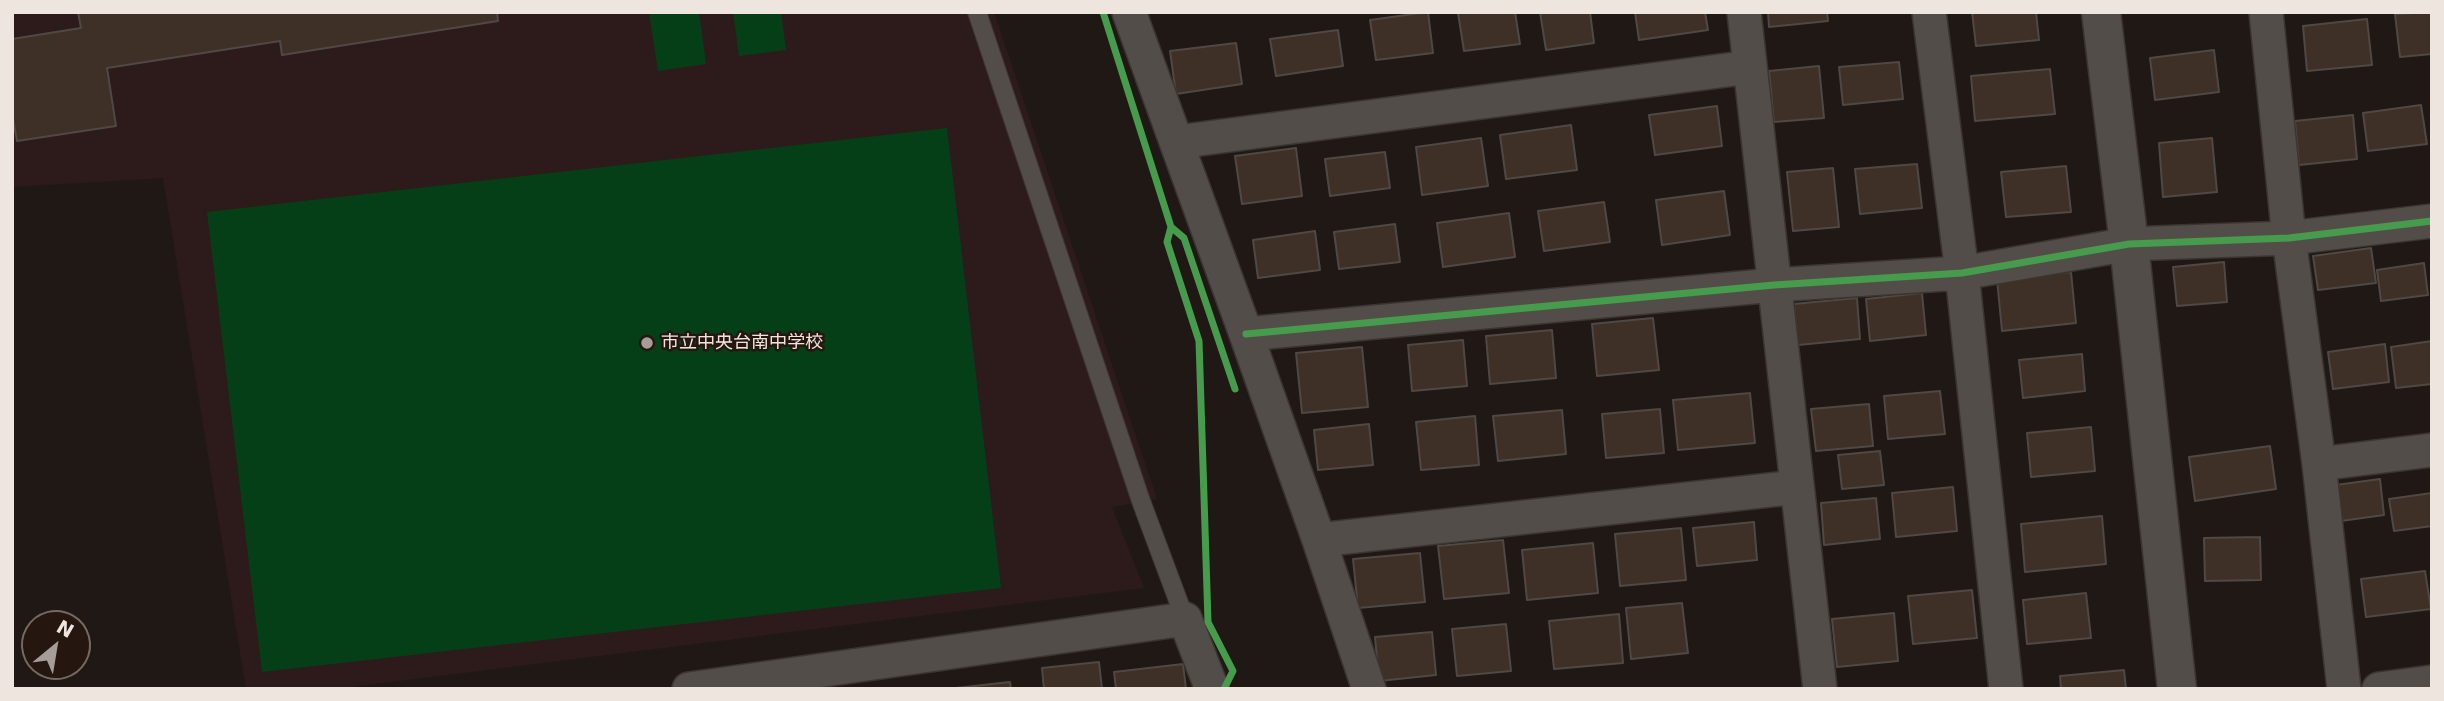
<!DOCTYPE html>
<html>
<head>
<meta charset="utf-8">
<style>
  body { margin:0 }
  #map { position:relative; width:2444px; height:701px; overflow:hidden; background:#201814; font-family:"DejaVu Sans",sans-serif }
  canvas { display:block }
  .frame { position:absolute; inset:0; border:14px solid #efe5df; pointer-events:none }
  .north { position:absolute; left:21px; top:610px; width:70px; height:70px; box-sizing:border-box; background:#25170f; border:2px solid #766962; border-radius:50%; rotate:30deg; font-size:19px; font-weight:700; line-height:28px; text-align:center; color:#efe5df }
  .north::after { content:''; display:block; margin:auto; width:24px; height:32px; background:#a79d98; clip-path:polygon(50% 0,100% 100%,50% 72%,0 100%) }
</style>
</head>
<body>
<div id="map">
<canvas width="2444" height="701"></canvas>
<div class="frame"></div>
<div class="north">N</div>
</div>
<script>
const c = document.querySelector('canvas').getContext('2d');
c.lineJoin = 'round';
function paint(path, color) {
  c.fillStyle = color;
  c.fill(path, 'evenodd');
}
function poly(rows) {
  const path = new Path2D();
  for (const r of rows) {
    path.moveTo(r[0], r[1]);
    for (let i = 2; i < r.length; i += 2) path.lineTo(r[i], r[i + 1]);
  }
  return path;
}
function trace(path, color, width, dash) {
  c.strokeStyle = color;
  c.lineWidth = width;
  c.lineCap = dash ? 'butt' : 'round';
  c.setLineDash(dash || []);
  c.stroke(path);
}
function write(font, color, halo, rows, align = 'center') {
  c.font = font + ' "DejaVu Sans","Noto Sans JP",sans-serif';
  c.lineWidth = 5;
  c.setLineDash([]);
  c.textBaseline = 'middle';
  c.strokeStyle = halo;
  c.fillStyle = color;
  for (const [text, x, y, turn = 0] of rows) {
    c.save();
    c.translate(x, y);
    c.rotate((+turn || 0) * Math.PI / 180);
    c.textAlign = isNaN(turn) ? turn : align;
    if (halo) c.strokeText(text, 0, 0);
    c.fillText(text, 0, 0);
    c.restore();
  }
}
paint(poly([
  [12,12,994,12,1157,499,1112,507,1144,588,335,689,246,689,163,178,12,187]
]), '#2d1b1b');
paint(poly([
  [649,12,699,12,706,64,658,71],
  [733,12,781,12,786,50,739,56],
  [947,128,1001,588,262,672,207,212]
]), '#053f18');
const building = poly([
  [78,12,497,12,498,21,282,55,280,41,107,68,116,126,17,141,12,113,12,39,81,28,78,12],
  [1428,12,1433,53,1376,60,1370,20,1428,12],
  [1515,12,1520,44,1464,51,1458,13,1515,12],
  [1540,12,1590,12,1594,43,1546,50,1540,12],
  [1635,12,1705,12,1708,30,1639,40,1635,12],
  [1768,12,1827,12,1828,21,1769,27,1768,12],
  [1972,12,2036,12,2039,40,1976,46,1972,12],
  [2432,12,2432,54,2400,57,2395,14,2432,12],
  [2367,19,2372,65,2307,71,2303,26,2367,19],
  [1338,30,1343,66,1276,76,1270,39,1338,30],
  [1236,43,1242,84,1176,94,1170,51,1236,43],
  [2214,50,2219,92,2155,100,2150,58,2214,50],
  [1899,62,1903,99,1843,105,1839,67,1899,62],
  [1819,66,1824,118,1774,122,1769,71,1819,66],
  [2050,69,2055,114,1975,121,1971,76,2050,69],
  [2421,105,2427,144,2368,151,2363,113,2421,105],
  [1717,106,1722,146,1655,155,1649,115,1717,106],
  [2353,115,2357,159,2299,165,2295,121,2353,115],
  [1571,125,1577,170,1506,179,1500,135,1571,125],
  [1481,138,1488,186,1422,195,1416,147,1481,138],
  [2212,138,2217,192,2163,197,2159,143,2212,138],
  [1296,148,1302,196,1242,204,1235,156,1296,148],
  [1385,152,1390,188,1330,196,1325,159,1385,152],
  [1917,164,1922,208,1860,214,1855,169,1917,164],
  [2066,166,2071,212,2006,217,2001,172,2066,166],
  [1833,168,1839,227,1793,231,1787,172,1833,168],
  [1724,191,1730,235,1662,245,1656,200,1724,191],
  [1604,202,1610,242,1544,251,1538,211,1604,202],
  [1509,213,1515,257,1443,267,1437,223,1509,213],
  [1395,224,1400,262,1339,269,1334,232,1395,224],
  [1315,231,1320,270,1258,278,1253,240,1315,231],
  [2371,248,2376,283,2318,290,2313,256,2371,248],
  [2224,262,2227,302,2177,306,2173,267,2224,262],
  [2424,263,2428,295,2381,301,2377,270,2424,263],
  [2071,272,2076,323,2002,331,1997,279,2071,272],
  [1922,293,1926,335,1870,341,1866,299,1922,293],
  [1857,298,1860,339,1798,345,1794,304,1857,298],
  [1653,318,1659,370,1597,376,1592,324,1653,318],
  [1552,330,1556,378,1490,384,1486,336,1552,330],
  [1463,340,1467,386,1412,391,1408,345,1463,340],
  [2432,341,2432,384,2396,388,2391,347,2432,341],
  [2385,344,2389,382,2333,389,2328,352,2385,344],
  [1362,347,1368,407,1302,413,1296,353,1362,347],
  [2082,354,2085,391,2023,398,2019,360,2082,354],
  [1940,391,1945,434,1888,439,1884,396,1940,391],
  [1750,393,1755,443,1678,450,1673,400,1750,393],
  [1869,404,1873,446,1816,451,1811,409,1869,404],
  [1660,409,1664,453,1606,458,1602,414,1660,409],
  [1562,410,1566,454,1498,461,1493,416,1562,410],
  [1475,416,1479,465,1421,470,1416,422,1475,416],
  [1369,424,1373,465,1318,470,1314,430,1369,424],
  [2091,427,2095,471,2031,477,2027,433,2091,427],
  [2270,446,2276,489,2195,501,2189,457,2270,446],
  [1880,451,1884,485,1842,489,1838,455,1880,451],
  [2380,479,2384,515,2341,521,2336,485,2380,479],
  [1953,487,1957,531,1896,537,1892,493,1953,487],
  [2432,493,2432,526,2394,531,2389,499,2432,493],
  [1876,498,1880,539,1824,545,1821,503,1876,498],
  [2102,516,2106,564,2025,572,2021,524,2102,516],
  [1754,522,1757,560,1697,566,1693,528,1754,522],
  [1681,528,1686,580,1620,586,1615,534,1681,528],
  [2260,537,2261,580,2205,581,2204,538,2260,537],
  [1503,540,1509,593,1444,599,1438,546,1503,540],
  [1593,543,1598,593,1527,600,1522,550,1593,543],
  [1420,553,1425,602,1358,608,1353,559,1420,553],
  [2425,571,2431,609,2366,617,2361,579,2425,571],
  [1972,590,1977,638,1913,644,1908,596,1972,590],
  [2086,593,2091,638,2027,644,2023,600,2086,593],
  [1682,603,1688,653,1631,659,1626,608,1682,603],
  [1894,613,1898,661,1837,667,1832,619,1894,613],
  [1619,614,1623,663,1554,669,1549,621,1619,614],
  [1506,624,1511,671,1457,676,1452,629,1506,624],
  [1432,632,1436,675,1379,681,1375,637,1432,632],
  [1099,662,1102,689,1044,689,1042,668,1099,662],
  [1183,664,1186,689,1116,689,1114,672,1183,664],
  [2124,670,2126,689,2061,689,2060,676,2124,670],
  [1010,682,1011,689,956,689,956,688,1010,682]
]);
paint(building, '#3e3027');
trace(building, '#4f4844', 2);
const lane = poly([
  [977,12,1141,501,1185,619]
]);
const street = poly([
  [1129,12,1246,334,1319,540,1369,689],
  [1744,12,1820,689],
  [1929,12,1962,273,2006,689],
  [2266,12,2289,238,2319,464,2344,689],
  [1177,142,1750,67],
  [1246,334,1774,285,1962,273,2129,244,2289,238,2432,221],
  [2319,464,2432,450],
  [1319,540,1797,487],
  [689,689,1185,619,1212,689],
  [2379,689,2432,682]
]);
const secondary = poly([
  [2101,12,2129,244,2177,689]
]);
trace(lane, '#3b3532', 20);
trace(street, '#3b3532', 36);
trace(secondary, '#3b3532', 41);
trace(lane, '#534d4a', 18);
trace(street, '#534d4a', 33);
trace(secondary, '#534d4a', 38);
trace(poly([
  [1103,12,1171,227,1184,238,1235,389],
  [1171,227,1167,242,1199,341,1208,622,1233,671,1224,689],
  [1246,334,1774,285,1962,273,2129,244,2289,238,2432,221]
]), '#469c4c', 7);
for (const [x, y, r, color] of [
  [647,343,7,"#a79d98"]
]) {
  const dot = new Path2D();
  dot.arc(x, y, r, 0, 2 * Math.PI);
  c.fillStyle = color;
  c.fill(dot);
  trace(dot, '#25170f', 2.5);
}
write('18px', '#efe5df', '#25170f', [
  ["市立中央台南中学校",661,343]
], 'left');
</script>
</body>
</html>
